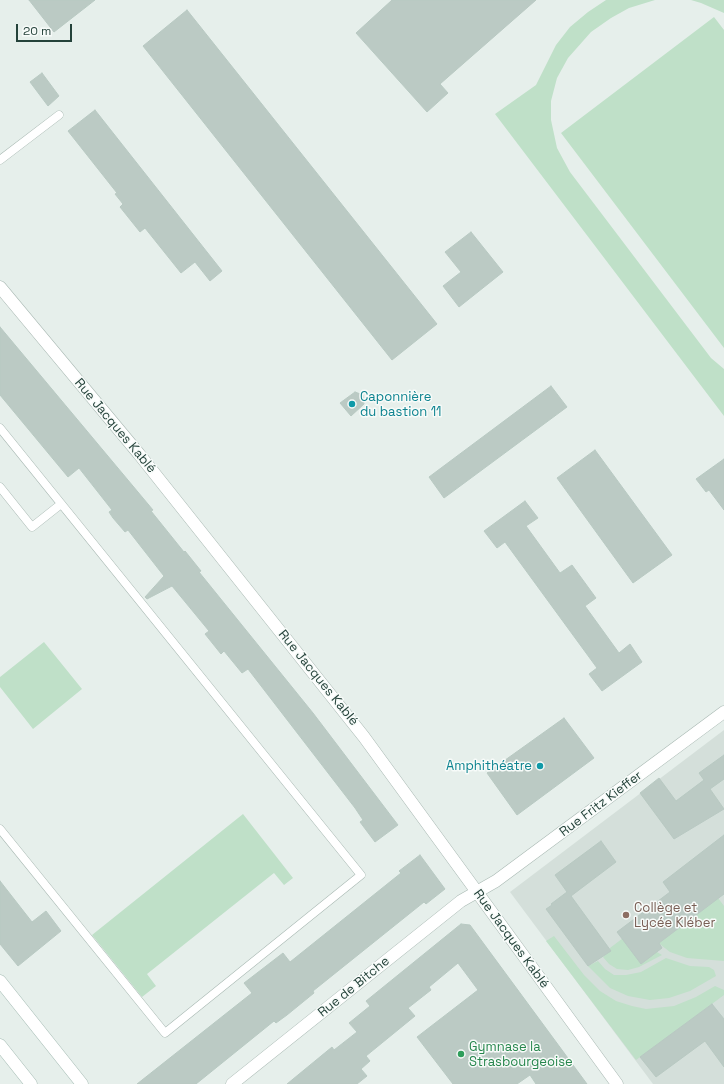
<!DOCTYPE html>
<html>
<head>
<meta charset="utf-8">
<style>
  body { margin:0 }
  #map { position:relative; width:724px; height:1084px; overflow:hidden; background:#e6efeb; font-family:"Space Grotesk",sans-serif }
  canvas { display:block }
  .scale { position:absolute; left:16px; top:24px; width:56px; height:18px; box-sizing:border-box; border:2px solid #24423a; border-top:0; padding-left:5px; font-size:12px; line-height:14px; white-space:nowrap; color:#24423a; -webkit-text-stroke:3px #f7fbf9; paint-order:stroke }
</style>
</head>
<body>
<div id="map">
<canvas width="724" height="1084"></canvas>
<div class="scale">20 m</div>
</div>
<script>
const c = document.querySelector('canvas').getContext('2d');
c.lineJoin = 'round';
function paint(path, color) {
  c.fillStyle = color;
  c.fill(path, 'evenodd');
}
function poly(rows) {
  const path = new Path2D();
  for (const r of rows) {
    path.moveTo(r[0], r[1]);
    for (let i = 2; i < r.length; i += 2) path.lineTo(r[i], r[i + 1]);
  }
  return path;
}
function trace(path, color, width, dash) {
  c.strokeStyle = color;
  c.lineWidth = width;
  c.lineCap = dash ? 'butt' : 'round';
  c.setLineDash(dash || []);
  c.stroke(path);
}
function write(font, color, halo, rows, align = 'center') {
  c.font = font + ' "Space Grotesk",sans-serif';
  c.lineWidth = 3;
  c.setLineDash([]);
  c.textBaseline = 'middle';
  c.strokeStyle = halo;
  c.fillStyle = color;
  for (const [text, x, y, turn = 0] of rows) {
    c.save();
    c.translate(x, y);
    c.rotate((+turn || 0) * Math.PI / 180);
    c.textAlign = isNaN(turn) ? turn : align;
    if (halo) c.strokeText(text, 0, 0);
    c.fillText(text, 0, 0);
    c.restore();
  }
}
paint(poly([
  [724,730,724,1084,653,1084,510,892]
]), '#d4dfda');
paint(poly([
  [606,0,655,0,629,8,611,18,591,32,568,58,557,78,551,101,551,120,557,148,570,172,711,358,724,369,724,416,495,114,536,85,556,45,570,27,588,12],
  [691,0,724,0,724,13,701,3],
  [714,17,724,30,724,348,561,133],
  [44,642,82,689,33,729,0,687,0,677],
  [243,814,293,878,284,885,274,873,147,974,156,986,142,997,92,935],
  [718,898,724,906,724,961,687,958,670,952,661,945,659,943],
  [627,935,657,952,662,955,639,967,628,970,617,969,609,964,603,957,610,950,610,948],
  [554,936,584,975,600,991,616,1001,632,1006,646,1009,674,1006,696,997,715,986,724,990,724,995,636,1060,546,941],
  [666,958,690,966,709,967,714,970,716,976,690,991,669,998,650,1000,628,996,610,988,588,966,598,961,605,969,614,975,626,975,641,972]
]), '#bfe0c8');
const building = poly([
  [29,0,95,0,54,32,29,0],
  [392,0,536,0,440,84,448,93,427,112,356,33,392,0],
  [187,10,437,324,392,360,143,46,187,10],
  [42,73,59,96,48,106,30,82,42,73],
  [95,110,222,271,210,281,195,262,181,273,145,228,140,232,120,207,123,204,115,194,117,193,68,131,95,110],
  [471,232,503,272,459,307,443,286,461,272,445,252,471,232],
  [0,327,153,510,151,511,184,552,185,551,201,571,199,572,313,713,398,825,375,842,360,822,363,820,355,808,248,669,242,673,224,651,221,654,205,634,209,631,172,586,147,599,145,597,164,576,160,571,128,530,125,532,113,518,109,512,112,510,79,468,68,477,0,395,0,327],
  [551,386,567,407,444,498,429,477,551,386],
  [355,392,363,395,364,404,351,416,340,403,355,392],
  [595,450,672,555,633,583,557,478,595,450],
  [724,459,724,510,709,490,706,492,696,479,724,459],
  [525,501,538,518,526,526,560,573,572,565,596,598,585,606,619,653,630,644,642,662,602,691,589,674,597,668,505,542,497,548,484,531,525,501],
  [564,718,594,758,517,815,487,773,564,718],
  [724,755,724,779,710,789,724,809,674,839,640,793,659,778,676,801,704,780,699,773,724,755],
  [724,835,724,894,659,943,662,948,641,964,617,932,670,892,663,882,724,835],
  [601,841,616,862,571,896,611,951,588,966,546,909,552,905,551,904,567,892,555,875,601,841],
  [420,855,445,889,426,904,424,902,313,991,314,993,287,1015,276,1023,274,1021,196,1084,137,1084,252,993,244,983,283,953,290,962,401,873,399,871,420,855],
  [0,881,32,922,46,911,61,931,18,966,0,944,0,881],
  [461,924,470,925,587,1084,536,1084,530,1075,517,1084,453,1084,417,1037,478,990,458,963,429,987,431,990,408,1008,415,1016,366,1056,370,1061,361,1069,367,1076,357,1084,287,1084,332,1047,334,1050,357,1032,349,1023,370,1006,366,1001,461,924],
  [712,1004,724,1019,724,1067,705,1041,656,1077,640,1057,712,1004]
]);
paint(building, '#bbcac4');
trace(building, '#b8c9c2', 1);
const lane = poly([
  [0,160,59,115],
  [0,428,361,875,165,1033,0,829],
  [0,487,32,527,61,504]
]);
const street = poly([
  [0,287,139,454,364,737,617,1084],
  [232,1084,461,901,496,881,724,712]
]);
const secondary = poly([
  [0,981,82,1084],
  [0,1045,31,1084]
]);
trace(lane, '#a8b8b2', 9);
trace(street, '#a8b8b2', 13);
trace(secondary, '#a4bbb3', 13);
trace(lane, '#fff', 8);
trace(street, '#fff', 12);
trace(secondary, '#fff', 12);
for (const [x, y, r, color] of [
  [352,404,4,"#0f9aa8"],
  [540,766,4,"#0f9aa8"],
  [626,915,4,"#8d6e63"],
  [461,1054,4,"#2e9e5b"]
]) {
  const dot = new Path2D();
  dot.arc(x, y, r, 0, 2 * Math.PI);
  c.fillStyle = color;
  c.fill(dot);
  trace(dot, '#f7fbf9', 1.5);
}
write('13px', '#0d838f', '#f7fbf9', [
  ["Caponnière",360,397],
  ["du bastion 11",360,412],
  ["Amphithéatre",532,766,"right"]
], 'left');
write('13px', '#24423a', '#f7fbf9', [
  ["Rue Jacques Kablé",115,426,50],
  ["Rue Jacques Kablé",318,678,51],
  ["Rue Fritz Kieffer",601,804,-37],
  ["Rue Jacques Kablé",511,939,54],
  ["Rue de Bitche",354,987,-39]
]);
write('13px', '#785e54', '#f7fbf9', [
  ["Collège et",634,908],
  ["Lycée Kléber",634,923]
], 'left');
write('13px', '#27864d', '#f7fbf9', [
  ["Gymnase la",469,1047],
  ["Strasbourgeoise",469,1062]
], 'left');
</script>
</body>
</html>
